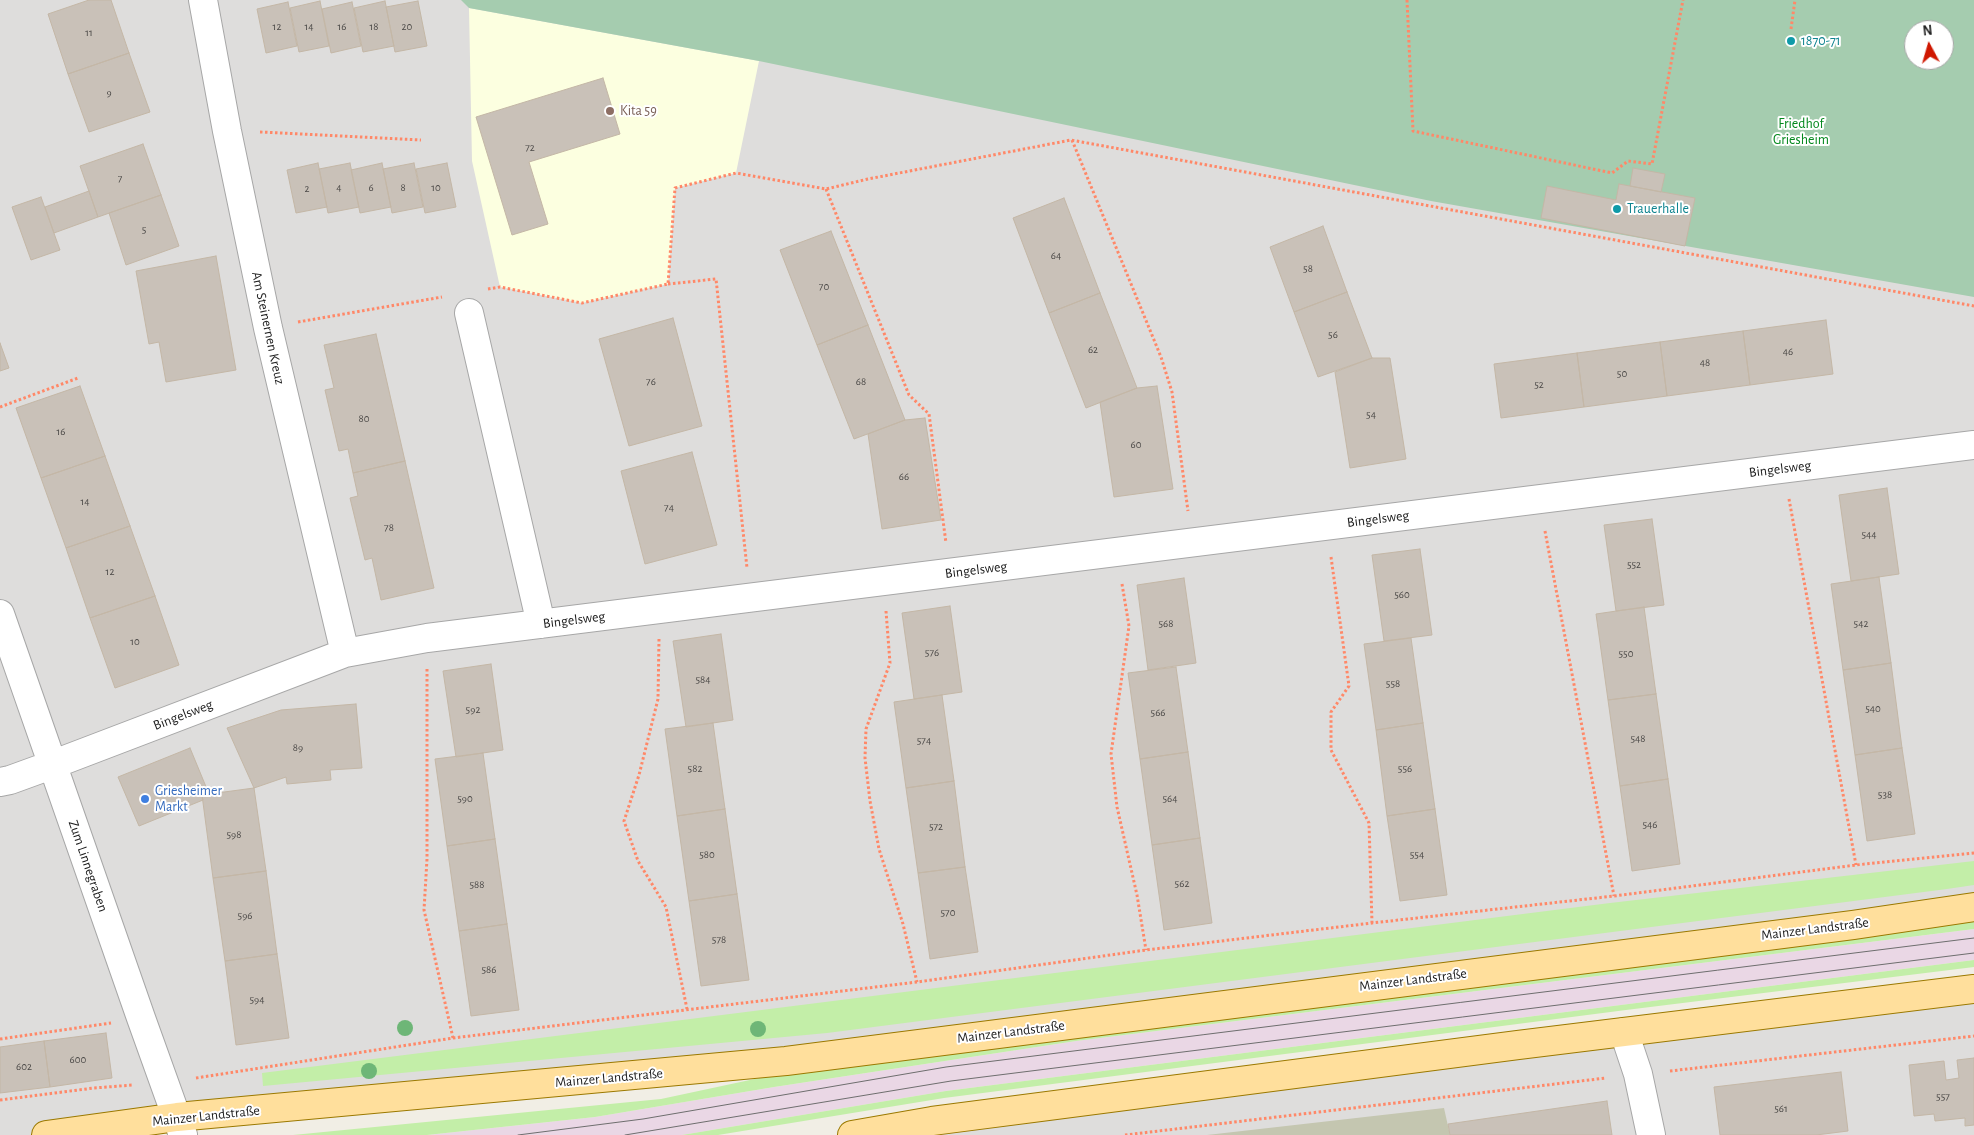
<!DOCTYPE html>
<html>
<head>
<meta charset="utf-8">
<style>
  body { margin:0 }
  #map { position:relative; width:1974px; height:1135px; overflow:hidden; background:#f1eee5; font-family:"Alegreya Sans",sans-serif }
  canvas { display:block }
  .north { position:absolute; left:1904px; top:20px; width:50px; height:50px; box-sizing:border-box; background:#fff; border:1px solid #a6a6a6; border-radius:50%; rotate:354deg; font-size:14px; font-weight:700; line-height:20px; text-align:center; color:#202020 }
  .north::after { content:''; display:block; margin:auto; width:18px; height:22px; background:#cf1700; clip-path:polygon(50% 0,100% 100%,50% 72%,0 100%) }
</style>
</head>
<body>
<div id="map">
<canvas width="1974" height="1135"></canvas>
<div class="north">N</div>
</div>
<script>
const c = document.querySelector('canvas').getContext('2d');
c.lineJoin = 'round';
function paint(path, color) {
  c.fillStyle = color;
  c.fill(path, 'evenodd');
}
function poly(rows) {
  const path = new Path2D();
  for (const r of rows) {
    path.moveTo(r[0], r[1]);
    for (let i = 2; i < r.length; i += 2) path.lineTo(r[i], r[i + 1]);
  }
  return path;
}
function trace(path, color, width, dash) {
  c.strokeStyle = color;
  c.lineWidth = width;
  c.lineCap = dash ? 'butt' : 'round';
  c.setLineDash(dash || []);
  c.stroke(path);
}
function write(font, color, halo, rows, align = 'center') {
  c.font = font + ' "Alegreya Sans",sans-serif';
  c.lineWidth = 4;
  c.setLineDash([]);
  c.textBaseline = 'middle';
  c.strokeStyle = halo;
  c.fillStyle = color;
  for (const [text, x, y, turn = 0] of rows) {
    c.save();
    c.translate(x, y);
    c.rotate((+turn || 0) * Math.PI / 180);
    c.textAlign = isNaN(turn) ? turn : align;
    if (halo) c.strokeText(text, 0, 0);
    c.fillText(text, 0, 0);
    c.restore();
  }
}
paint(poly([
  [0,0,1974,0,1974,907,46,1135,0,1135],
  [1914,30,1944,30,1944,60,1914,60],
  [1974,989,1974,1135,852,1135]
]), '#dedddc');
paint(poly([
  [1974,929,1974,960,946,1091,682,1135,427,1135,595,1117,774,1087,1076,1041]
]), '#ead7e5');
paint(poly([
  [469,8,759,61,736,173,675,188,668,284,582,303,500,287,472,161]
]), '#fcffe0');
paint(poly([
  [1444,1108,1450,1135,1207,1135]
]), '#c4c6b0');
paint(poly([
  [1974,861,1974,885,1947,889,827,1033,263,1086,262,1073,1610,903],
  [1974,918,1974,929,1076,1041,774,1087,595,1117,427,1135,293,1135,661,1099,792,1071],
  [1974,960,1974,967,1626,1010,944,1098,718,1135,682,1135,946,1091]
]), '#c3eea8');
paint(poly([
  [461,0,1974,0,1974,297,1431,201,759,61,469,8],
  [1914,30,1944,30,1944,60,1914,60]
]), '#a5ccaf');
const building = poly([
  [89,0,111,0,129,53,68,74,48,14,89,0],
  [320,1,329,46,299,52,290,8,320,1],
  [385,1,394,46,363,52,354,8,385,1],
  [418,1,427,46,395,52,386,7,418,1],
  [288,2,297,46,266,53,257,9,288,2],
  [352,2,361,46,331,53,322,9,352,2],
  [129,53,150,112,89,132,68,74,129,53],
  [603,78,620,134,529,162,548,224,512,235,476,117,603,78],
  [143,144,161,195,98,217,80,166,143,144],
  [318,163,327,207,296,213,287,170,318,163],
  [350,163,359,207,328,213,319,169,350,163],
  [382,163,391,207,360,213,351,170,382,163],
  [414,163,423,207,392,213,383,169,414,163],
  [447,163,456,207,425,213,416,169,447,163],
  [1633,168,1665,174,1661,192,1630,186,1633,168],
  [1619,184,1695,198,1685,246,1541,218,1547,186,1616,200,1619,184],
  [89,191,98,217,54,233,45,207,89,191],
  [161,195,179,246,126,265,109,213,161,195],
  [41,197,60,250,31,260,12,207,41,197],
  [1064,198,1100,293,1049,313,1013,218,1064,198],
  [1323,226,1347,292,1294,312,1270,247,1323,226],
  [831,231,868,325,817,345,780,250,831,231],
  [216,256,236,370,166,382,159,342,149,344,136,271,216,256],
  [1347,292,1372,358,1318,377,1294,312,1347,292],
  [1100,293,1137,388,1086,408,1049,313,1100,293],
  [673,318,702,426,629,446,599,339,673,318],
  [1826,320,1833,374,1750,385,1743,331,1826,320],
  [868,325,905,420,854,439,817,345,868,325],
  [1743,331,1750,385,1667,396,1660,342,1743,331],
  [376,334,405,461,353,473,348,449,339,451,325,390,334,388,324,345,376,334],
  [1660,342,1667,396,1584,407,1577,353,1660,342],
  [0,343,9,368,0,371,0,343],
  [1577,353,1584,407,1501,418,1494,364,1577,353],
  [1372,358,1390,358,1406,459,1350,468,1335,372,1372,358],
  [80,386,105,456,41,478,16,408,80,386],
  [1157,386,1173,489,1114,497,1100,402,1137,388,1157,386],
  [925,418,941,520,882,529,868,434,905,420,925,418],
  [692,452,717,545,645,564,621,471,692,452],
  [105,456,130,526,66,548,41,478,105,456],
  [405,461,434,588,381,600,372,558,365,560,350,498,358,496,353,473,405,461],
  [1887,488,1899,574,1851,581,1839,495,1887,488],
  [1652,519,1664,605,1616,611,1604,525,1652,519],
  [130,526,155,596,90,618,66,548,130,526],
  [1420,549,1432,635,1384,641,1372,555,1420,549],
  [1879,577,1891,663,1843,670,1831,584,1879,577],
  [1184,578,1196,663,1148,670,1137,585,1184,578],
  [155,596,179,665,115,688,90,618,155,596],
  [950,606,962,692,914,699,902,613,950,606],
  [1644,607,1656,694,1608,700,1596,614,1644,607],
  [721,634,733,720,686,727,673,641,721,634],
  [1411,638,1423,723,1376,730,1364,644,1411,638],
  [1891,663,1902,748,1855,755,1843,670,1891,663],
  [491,664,503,750,456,757,443,671,491,664],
  [1176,667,1188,752,1140,759,1128,673,1176,667],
  [1656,694,1668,779,1620,786,1608,700,1656,694],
  [942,695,954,781,906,788,894,702,942,695],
  [356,704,362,768,330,770,331,780,287,784,286,777,254,788,227,728,281,710,356,704],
  [713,723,725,809,677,816,665,729,713,723],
  [1423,723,1435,809,1387,816,1376,730,1423,723],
  [190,748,209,794,202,795,203,800,139,826,118,777,190,748],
  [1902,748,1915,834,1867,841,1855,755,1902,748],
  [1188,752,1200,838,1152,845,1140,759,1188,752],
  [483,753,495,839,447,846,435,759,483,753],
  [1668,779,1680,864,1632,871,1620,786,1668,779],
  [954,781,965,867,918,873,906,788,954,781],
  [254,788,266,871,213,878,202,795,254,788],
  [725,809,737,894,689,901,677,816,725,809],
  [1435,809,1447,895,1400,901,1387,816,1435,809],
  [1200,838,1212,923,1164,930,1152,845,1200,838],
  [495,839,507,924,459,931,447,846,495,839],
  [965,867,978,952,930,959,918,873,965,867],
  [266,871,277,954,225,961,213,878,266,871],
  [737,894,749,980,701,986,689,901,737,894],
  [507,924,519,1010,471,1016,459,931,507,924],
  [277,954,289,1038,236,1045,225,961,277,954],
  [106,1033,112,1078,50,1087,44,1041,106,1033],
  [44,1041,50,1087,0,1093,0,1047,44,1041],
  [1974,1058,1974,1125,1965,1126,1965,1118,1935,1121,1934,1114,1914,1116,1909,1065,1944,1061,1946,1080,1959,1078,1957,1060,1974,1058],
  [1841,1072,1848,1131,1816,1135,1720,1135,1714,1087,1841,1072],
  [1607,1101,1612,1135,1450,1135,1448,1124,1607,1101]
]);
paint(building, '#c9c1b8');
trace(building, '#c4b7a6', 1);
const minor = poly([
  [203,0,227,131,268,328,345,653],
  [469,313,541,624],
  [0,614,141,1018,183,1135],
  [0,782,10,780,54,764,345,653,427,638,1974,445],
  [1624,1032,1638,1074,1651,1135]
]);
const major = poly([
  [46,1135,177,1117,786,1061,1853,925,1974,907],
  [852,1135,932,1121,1040,1107,1518,1045,1974,989]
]);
trace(minor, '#a7a7a7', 30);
trace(major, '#9b7900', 30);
trace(poly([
  [1407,0,1413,131,1612,173,1628,161,1652,164,1683,0],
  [1791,29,1795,0],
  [260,132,421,140],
  [1072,140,1161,357,1172,392,1188,511],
  [826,189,909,395,929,414,946,543],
  [668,284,716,279,747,568],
  [488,289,500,287,582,303,668,284,675,188,736,173,826,189,868,179,1071,140,1974,306],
  [298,322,442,297],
  [0,407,78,378],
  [1789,499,1856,865],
  [1545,531,1614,896],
  [1331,557,1349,686,1331,712,1331,750,1369,823,1372,923],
  [1122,584,1129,626,1111,754,1117,807,1137,895,1146,950],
  [886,611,890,663,866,729,865,758,870,801,879,849,903,924,917,982],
  [659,639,658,699,639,775,624,821,638,861,666,907,687,1009],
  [427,669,427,859,424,910,453,1038],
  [0,1039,111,1023],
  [1670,1071,1974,1036],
  [196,1078,453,1038,917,982,1146,950,1372,923,1614,896,1856,865,1974,853],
  [0,1100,94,1088,133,1085],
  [1125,1135,1606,1078]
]), '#ff8868', 3, [2.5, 2.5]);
trace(minor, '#fff', 28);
trace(major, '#ffdf9c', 28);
trace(poly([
  [518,1135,643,1119,946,1067,1974,938],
  [625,1135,951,1081,1974,953]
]), '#6e6e6e', 1);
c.fillStyle = '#6eb677';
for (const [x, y] of [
  [405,1028],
  [758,1029],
  [369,1071]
]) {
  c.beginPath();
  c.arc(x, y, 8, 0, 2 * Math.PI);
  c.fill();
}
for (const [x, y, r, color] of [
  [1791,41,5,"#0f9aa8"],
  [610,111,5,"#8d6e63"],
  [1617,209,5,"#0f9aa8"],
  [145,799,5,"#3f7fe0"]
]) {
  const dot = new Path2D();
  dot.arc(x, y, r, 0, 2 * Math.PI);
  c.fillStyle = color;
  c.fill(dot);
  trace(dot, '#fff', 2);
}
write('11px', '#4a4846', null, [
  ["12",277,27],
  ["14",309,27],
  ["16",342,27],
  ["18",374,27],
  ["20",407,27],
  ["11",89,33],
  ["9",109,93],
  ["72",530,148],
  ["7",120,179],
  ["4",339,188],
  ["6",371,188],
  ["8",403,188],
  ["10",436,188],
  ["2",307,189],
  ["5",144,230],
  ["64",1056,256],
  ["58",1308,269],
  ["70",824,287],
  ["56",1333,335],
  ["62",1093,350],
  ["46",1788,352],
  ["48",1705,363],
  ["50",1622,374],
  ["76",651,382],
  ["68",861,382],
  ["52",1539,385],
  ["54",1371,415],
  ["80",364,419],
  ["16",61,432],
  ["60",1136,445],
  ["66",904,477],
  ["14",85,502],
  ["74",669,508],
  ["78",389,528],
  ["544",1869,535],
  ["552",1634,565],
  ["12",110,572],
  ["560",1402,595],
  ["568",1166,624],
  ["542",1861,624],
  ["10",135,642],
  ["576",932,653],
  ["550",1626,654],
  ["584",703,680],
  ["558",1393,684],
  ["540",1873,709],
  ["592",473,710],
  ["566",1158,713],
  ["548",1638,739],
  ["574",924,741],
  ["89",298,748],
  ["582",695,769],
  ["556",1405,769],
  ["538",1885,795],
  ["590",465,799],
  ["564",1170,799],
  ["546",1650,825],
  ["572",936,827],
  ["598",234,835],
  ["580",707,855],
  ["554",1417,855],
  ["562",1182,884],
  ["588",477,885],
  ["570",948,913],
  ["596",245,916],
  ["578",719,940],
  ["586",489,970],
  ["594",257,1000],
  ["600",78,1060],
  ["602",24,1067],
  ["557",1943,1097],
  ["561",1781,1109]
]);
write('14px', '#0d838f', '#fff', [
  ["1870-71",1801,41],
  ["Trauerhalle",1627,209]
], 'left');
write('14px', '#785e54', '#fff', [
  ["Kita 59",620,111]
], 'left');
write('14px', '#03881d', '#fff', [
  ["Friedhof",1801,124],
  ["Griesheim",1801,140]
]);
write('14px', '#202020', '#fff', [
  ["Am Steinernen Kreuz",268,328,78],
  ["Bingelsweg",1780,469,-7],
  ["Bingelsweg",1378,519,-7],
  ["Bingelsweg",976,570,-7],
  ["Bingelsweg",574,620,-7],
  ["Bingelsweg",183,715,-21],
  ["Zum Linnegraben",88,866,71],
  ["Mainzer Landstraße",1815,929,-7],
  ["Mainzer Landstraße",1413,980,-7],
  ["Mainzer Landstraße",1011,1032,-7],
  ["Mainzer Landstraße",609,1078,-5],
  ["Mainzer Landstraße",206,1116,-6]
]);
write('14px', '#366cbe', '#fff', [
  ["Griesheimer",155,791],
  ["Markt",155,807]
], 'left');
</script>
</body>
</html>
